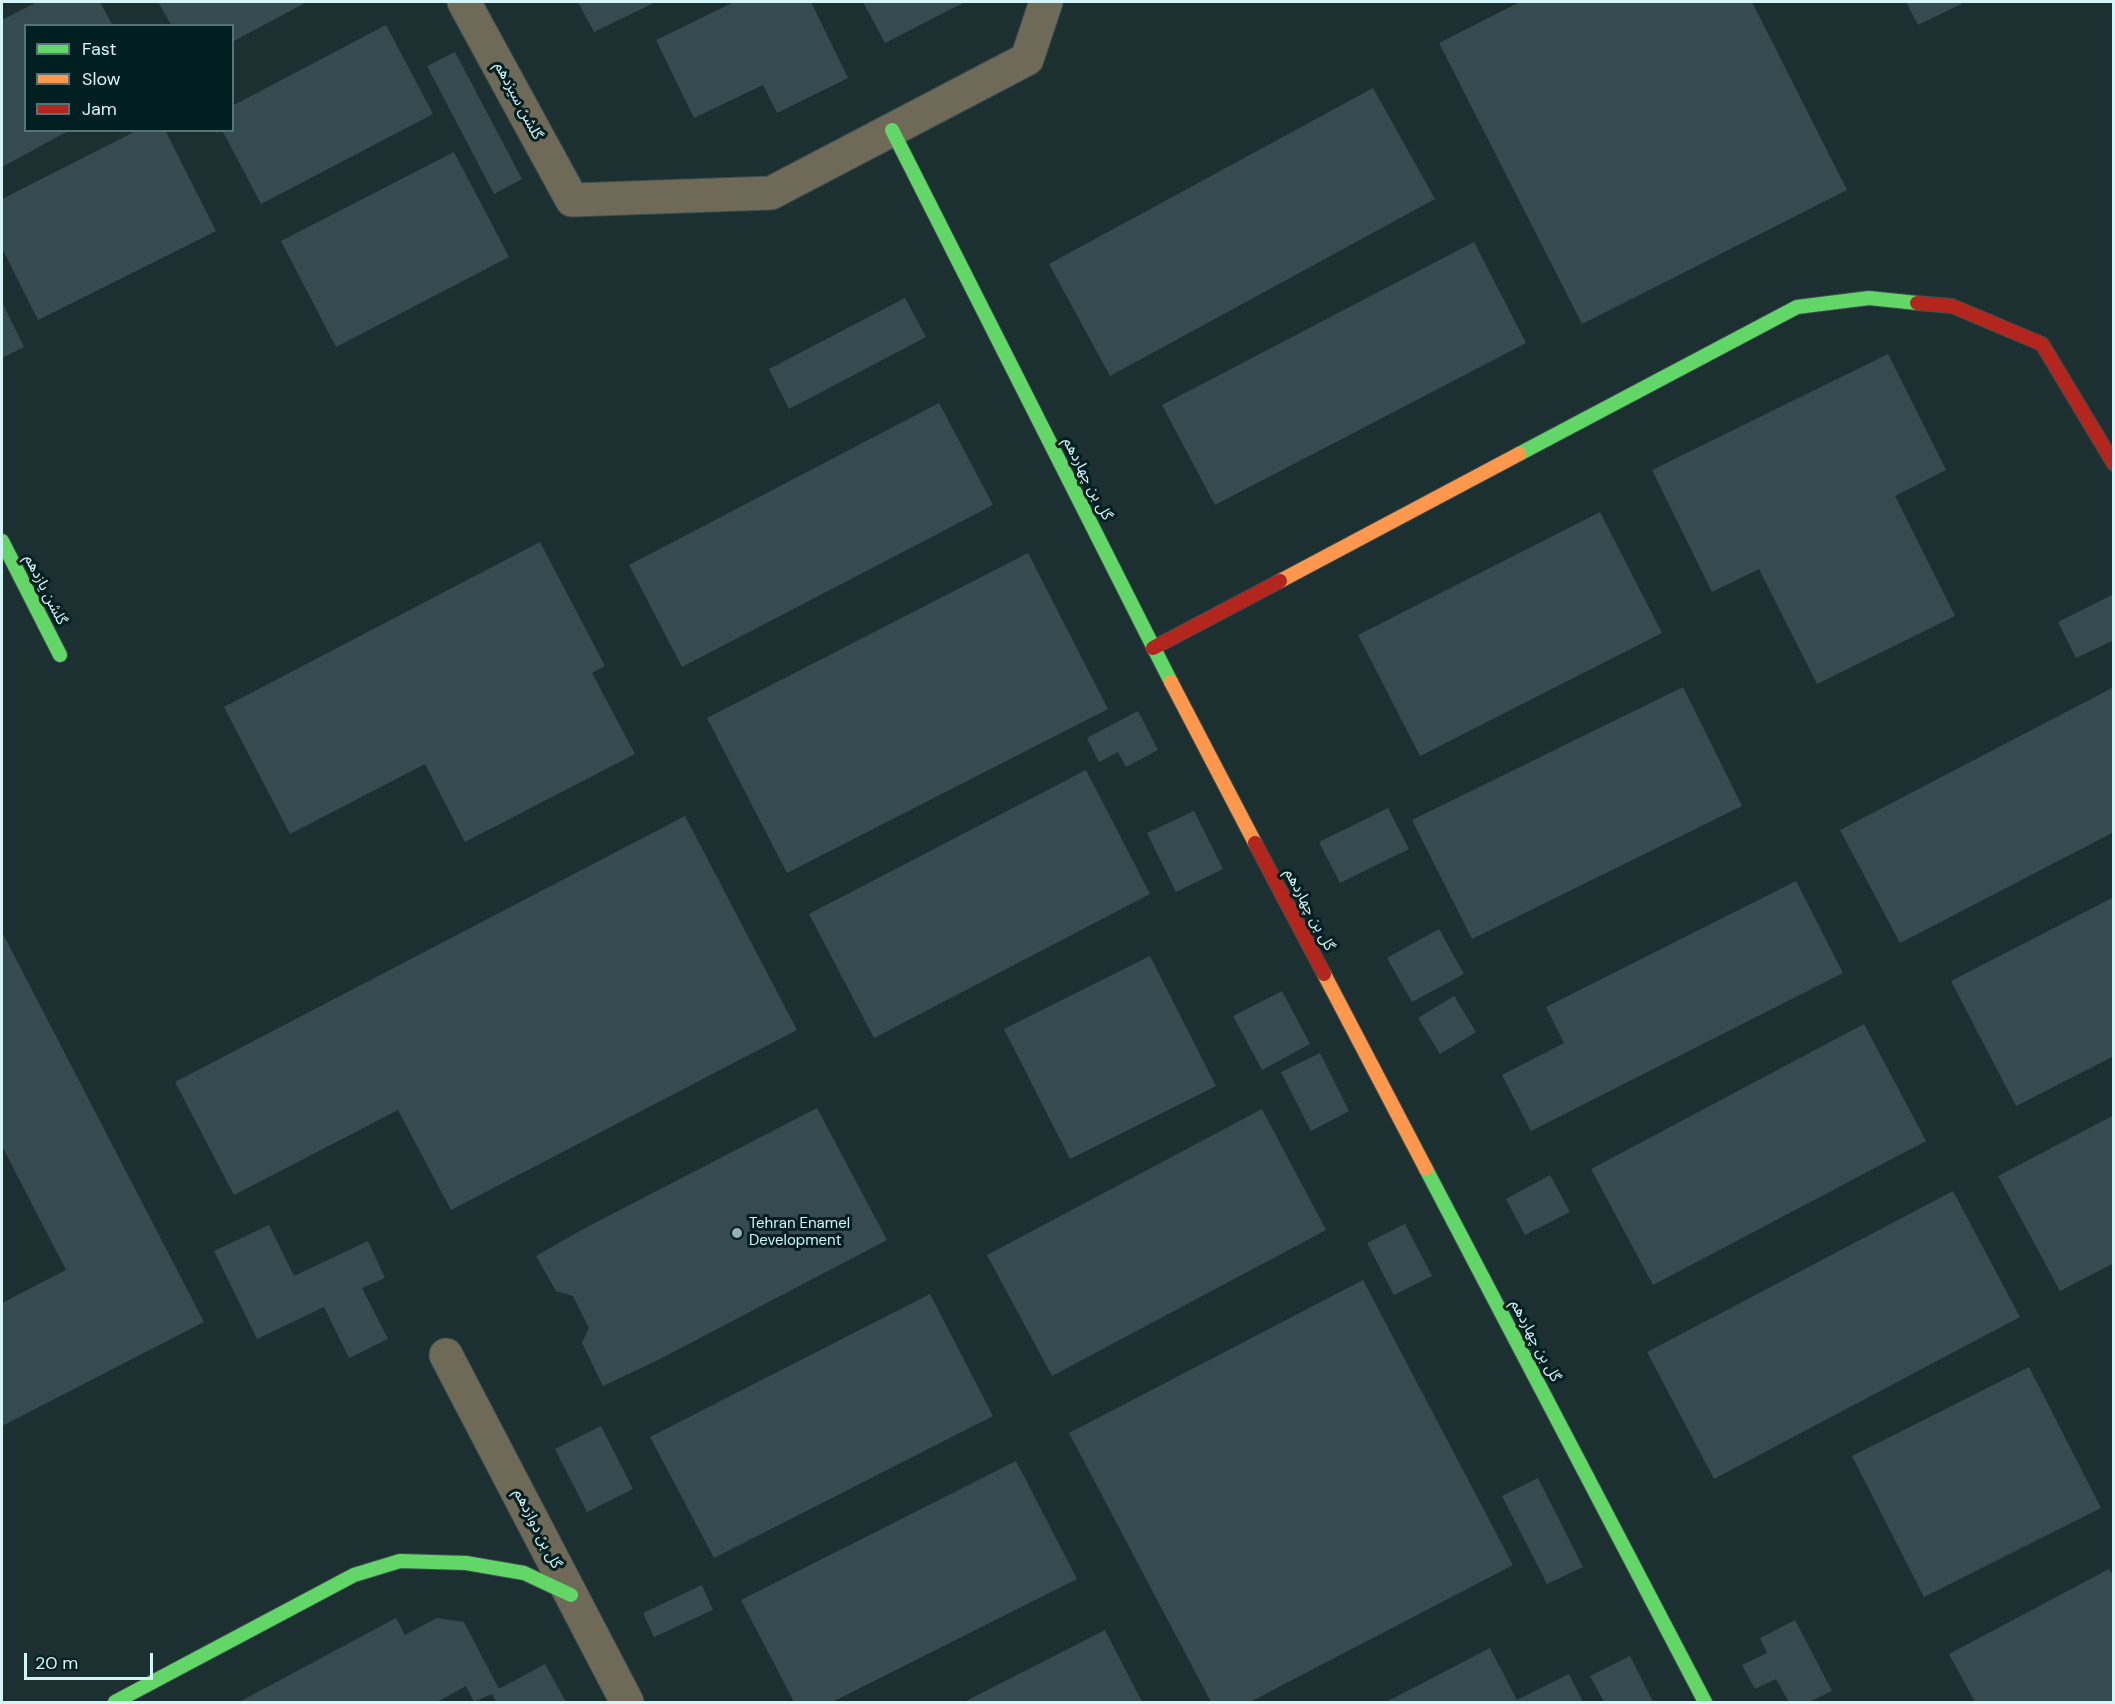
<!DOCTYPE html>
<html>
<head>
<meta charset="utf-8">
<style>
  body { margin:0 }
  #map { position:relative; width:2115px; height:1704px; overflow:hidden; background:#1c3032; font-family:"DM Sans",sans-serif }
  canvas { display:block }
  .frame { position:absolute; inset:0; border:3px solid #d4f6f9; pointer-events:none }
  .legend { position:absolute; left:24px; top:24px; width:210px; height:108px; box-sizing:border-box; background:#011e21; border:2px solid #557477; margin:0; padding:8px 10px; list-style:none; font-size:18px; color:#d4f6f9 }
  .legend li { display:flex; align-items:center; gap:12px; height:30px }
  .legend b { width:30px; border:2px solid #557477 }
  .scale { position:absolute; left:24px; top:1653px; width:129px; height:27px; box-sizing:border-box; border:3px solid #d4f6f9; border-top:0; padding-left:8px; font-size:18px; line-height:21px; white-space:nowrap; color:#d4f6f9; -webkit-text-stroke:4px #011e21; paint-order:stroke }
</style>
</head>
<body>
<div id="map">
<canvas width="2115" height="1704"></canvas>
<div class="frame"></div>
<ul class="legend">
<li><b style="height:8px;background:#63d668"></b>Fast</li>
<li><b style="height:8px;background:#ff974d"></b>Slow</li>
<li><b style="height:8px;background:#b3261e"></b>Jam</li>
</ul>
<div class="scale">20 m</div>
</div>
<script>
const c = document.querySelector('canvas').getContext('2d');
c.lineJoin = 'round';
function paint(path, color) {
  c.fillStyle = color;
  c.fill(path, 'evenodd');
}
function poly(rows) {
  const path = new Path2D();
  for (const r of rows) {
    path.moveTo(r[0], r[1]);
    for (let i = 2; i < r.length; i += 2) path.lineTo(r[i], r[i + 1]);
  }
  return path;
}
function trace(path, color, width, dash) {
  c.strokeStyle = color;
  c.lineWidth = width;
  c.lineCap = dash ? 'butt' : 'round';
  c.setLineDash(dash || []);
  c.stroke(path);
}
function write(font, color, halo, rows, align = 'center') {
  c.font = font + ' "DM Sans","Noto Sans Arabic",sans-serif';
  c.lineWidth = 6;
  c.setLineDash([]);
  c.textBaseline = 'middle';
  c.strokeStyle = halo;
  c.fillStyle = color;
  for (const [text, x, y, turn = 0] of rows) {
    c.save();
    c.translate(x, y);
    c.rotate((+turn || 0) * Math.PI / 180);
    c.textAlign = isNaN(turn) ? turn : align;
    if (halo) c.strokeText(text, 0, 0);
    c.fillText(text, 0, 0);
    c.restore();
  }
}
paint(poly([
  [37,2,100,2,113,26,26,26,26,130,70,130,2,167,2,20],
  [158,2,307,2,232,42,232,26,172,26],
  [578,2,656,2,594,32],
  [734,2,811,2,848,78,777,113,763,85,694,118,656,40],
  [863,2,965,2,885,43],
  [1520,2,1752,2,1847,190,1582,324,1439,43],
  [1906,2,1965,2,1918,25],
  [386,25,433,114,261,204,222,130,232,130,232,106],
  [455,52,522,179,494,194,427,66],
  [1373,88,1435,199,1110,376,1049,264],
  [138,130,165,130,216,231,38,320,2,248,2,199],
  [454,152,509,257,336,347,281,241],
  [1474,242,1526,343,1215,505,1162,405],
  [905,298,926,337,789,409,769,369],
  [2,302,24,347,2,358],
  [1888,354,1946,470,1895,496,1955,616,1817,684,1759,569,1712,592,1652,470],
  [939,403,993,505,682,667,629,565],
  [1600,512,1662,633,1420,756,1358,635],
  [540,542,605,666,592,673,635,754,465,842,425,764,290,834,224,707],
  [1028,553,1108,709,787,873,707,718],
  [2114,594,2114,640,2076,658,2058,622],
  [1683,687,1742,806,1472,939,1412,820],
  [2114,687,2114,832,1900,943,1840,830],
  [1138,711,1158,750,1126,767,1118,752,1099,762,1087,738],
  [1086,770,1150,894,874,1038,809,914],
  [1388,808,1409,849,1340,883,1319,842],
  [1194,811,1223,869,1176,892,1147,833],
  [685,816,797,1030,451,1210,398,1110,234,1195,175,1082],
  [1796,881,1843,973,1531,1131,1502,1075,1564,1043,1546,1007],
  [2114,897,2114,1056,2016,1106,1951,981],
  [1439,929,1464,974,1412,1002,1387,958],
  [2,932,204,1322,2,1426,2,1303,66,1270,2,1146],
  [1150,956,1216,1086,1070,1159,1004,1029],
  [1282,991,1310,1044,1262,1070,1233,1016],
  [1454,996,1476,1032,1440,1054,1418,1018],
  [1864,1024,1926,1141,1653,1285,1591,1169],
  [1320,1053,1349,1111,1311,1131,1281,1072],
  [817,1108,887,1240,658,1360,603,1386,582,1343,589,1328,573,1296,556,1291,536,1256,587,1227],
  [1262,1109,1326,1230,1052,1376,987,1255],
  [2114,1115,2114,1263,2060,1291,1998,1176],
  [1550,1175,1570,1212,1525,1235,1506,1199],
  [1953,1191,2020,1317,1714,1479,1647,1352],
  [1405,1224,1432,1276,1394,1295,1367,1243],
  [269,1225,294,1276,368,1241,385,1278,362,1288,388,1339,349,1358,324,1307,257,1339,214,1251],
  [1363,1280,1513,1565,1250,1702,1211,1702,1069,1433],
  [930,1294,993,1416,714,1558,650,1437],
  [2029,1367,2101,1508,1924,1597,1852,1456],
  [601,1426,633,1489,587,1512,555,1449],
  [1016,1461,1077,1579,832,1702,794,1702,741,1600],
  [1538,1478,1583,1567,1547,1584,1502,1496],
  [2109,1569,2114,1577,2114,1702,1975,1702,1949,1654],
  [702,1585,713,1610,654,1637,643,1613],
  [396,1618,405,1635,437,1618,464,1622,499,1689,545,1664,566,1702,496,1702,492,1694,474,1702,466,1686,437,1702,239,1702],
  [1795,1620,1832,1691,1809,1702,1789,1702,1776,1679,1755,1689,1742,1665,1767,1653,1760,1638],
  [1105,1630,1142,1702,964,1702],
  [1490,1648,1517,1700,1569,1674,1583,1702,1386,1702],
  [1630,1656,1653,1702,1604,1702,1590,1676]
]), '#364b50');
const street = poly([
  [464,2,572,200,771,193,1027,59,1046,2],
  [446,1355,627,1702]
]);
const fast = poly([
  [892,130,1171,682],
  [1519,454,1797,307,1869,298,1917,303],
  [2,541,60,655],
  [1426,1169,1705,1702],
  [115,1702,354,1575,400,1561,466,1563,524,1573,571,1595]
]);
const slow = poly([
  [1280,581,1519,454],
  [1171,682,1255,843],
  [1324,974,1426,1169]
]);
const jam = poly([
  [1917,303,1952,306,2042,344,2114,464],
  [1153,648,1280,581],
  [1255,843,1324,974]
]);
trace(street, '#3b4e50', 35);
trace(fast, '#3b4e50', 16);
trace(slow, '#3b4e50', 16);
trace(jam, '#3b4e50', 16);
trace(street, '#6f6957', 33);
trace(fast, '#63d668', 14);
trace(slow, '#ff974d', 14);
trace(jam, '#b3261e', 14);
for (const [x, y, r, color] of [
  [737,1233,6,"#94b1b3"]
]) {
  const dot = new Path2D();
  dot.arc(x, y, r, 0, 2 * Math.PI);
  c.fillStyle = color;
  c.fill(dot);
  trace(dot, '#011e21', 2);
}
write('15px', '#d4f6f9', '#011e21', [
  ["گلشن سیزدهم",518,101,62],
  ["گل بن چهاردهم",1087,479,63],
  ["گلشن یازدهم",45,590,63],
  ["گل بن چهاردهم",1309,910,62],
  ["گل بن چهاردهم",1535,1341,62],
  ["گل بن دوازدهم",537,1529,63]
]);
write('15px', '#d4f6f9', '#011e21', [
  ["Tehran Enamel",749,1224],
  ["Development",749,1241]
], 'left');
</script>
</body>
</html>
